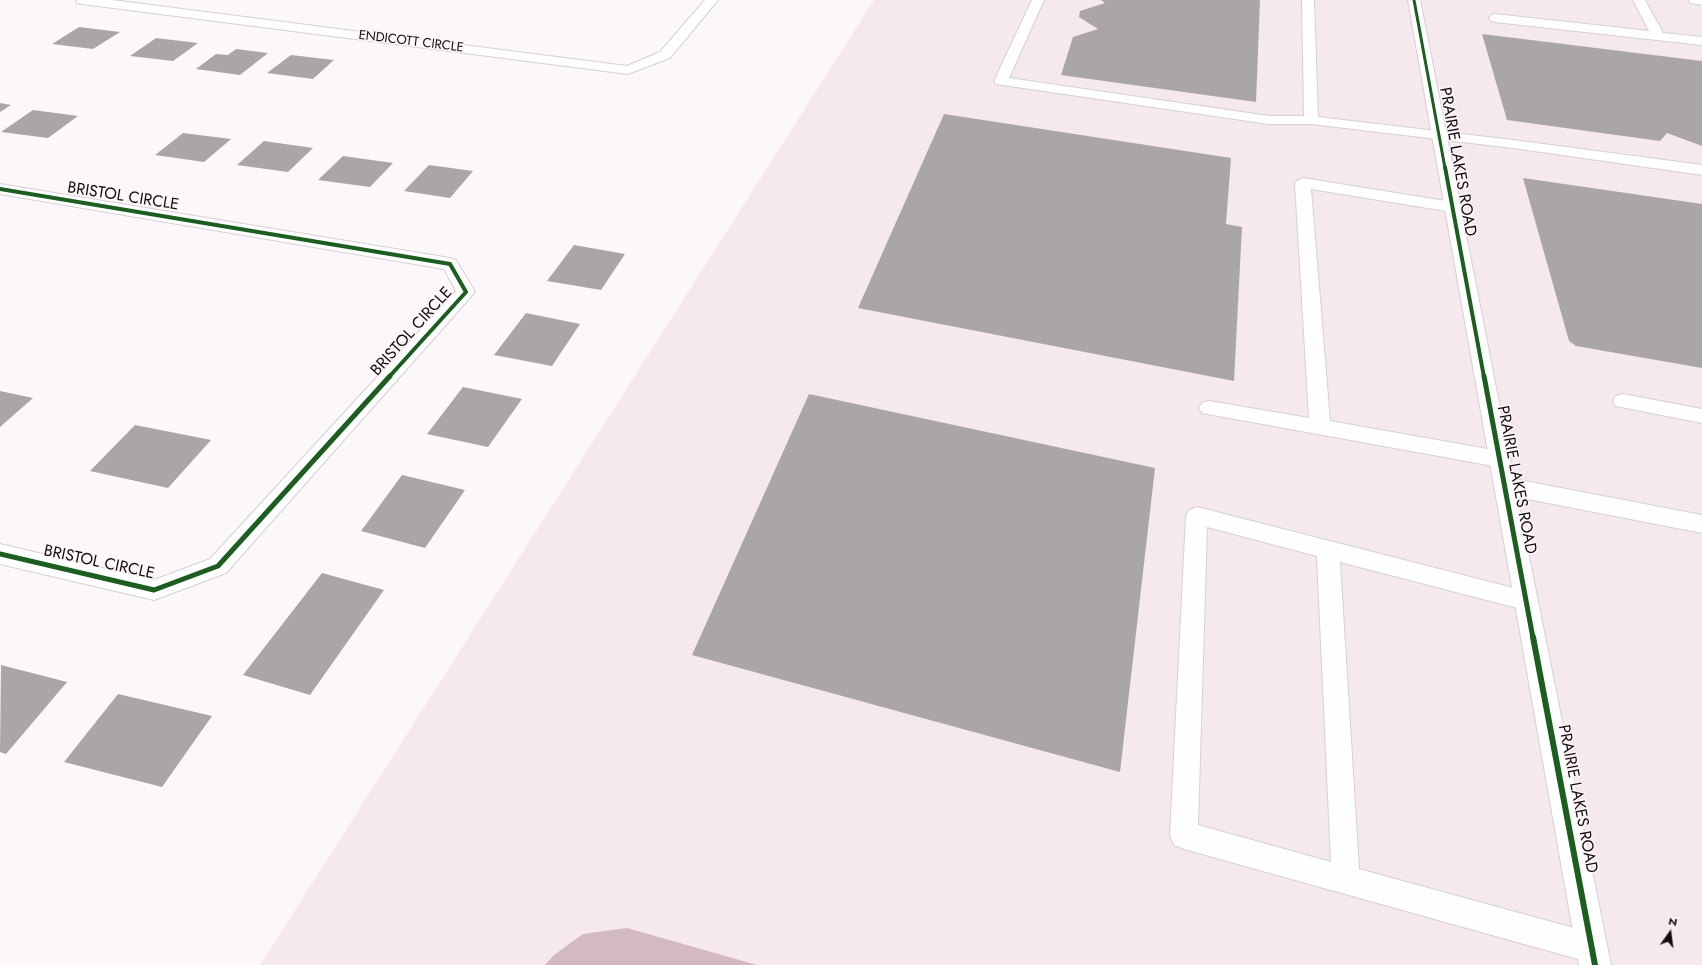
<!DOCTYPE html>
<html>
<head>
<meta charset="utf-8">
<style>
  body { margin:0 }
  #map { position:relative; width:1702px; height:965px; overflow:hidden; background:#fcf7f9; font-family:Jost,sans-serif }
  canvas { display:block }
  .north { position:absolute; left:1650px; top:913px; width:40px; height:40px; -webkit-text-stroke:3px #fef5f8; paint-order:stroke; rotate:14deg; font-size:11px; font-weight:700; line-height:16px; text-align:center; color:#100c0e }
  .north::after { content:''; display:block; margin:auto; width:14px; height:18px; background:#100c0e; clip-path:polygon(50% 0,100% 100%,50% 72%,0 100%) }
</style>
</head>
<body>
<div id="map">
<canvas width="1702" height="965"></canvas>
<div class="north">N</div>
</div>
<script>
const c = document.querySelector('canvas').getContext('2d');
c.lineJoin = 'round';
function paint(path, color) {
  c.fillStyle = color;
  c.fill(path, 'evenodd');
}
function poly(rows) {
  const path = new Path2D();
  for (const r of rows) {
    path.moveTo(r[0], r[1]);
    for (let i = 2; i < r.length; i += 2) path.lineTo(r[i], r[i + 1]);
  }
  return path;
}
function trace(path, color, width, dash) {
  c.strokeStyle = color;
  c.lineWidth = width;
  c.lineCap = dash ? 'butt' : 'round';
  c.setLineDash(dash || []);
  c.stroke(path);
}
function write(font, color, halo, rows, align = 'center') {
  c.font = font + ' Jost,sans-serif';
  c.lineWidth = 3;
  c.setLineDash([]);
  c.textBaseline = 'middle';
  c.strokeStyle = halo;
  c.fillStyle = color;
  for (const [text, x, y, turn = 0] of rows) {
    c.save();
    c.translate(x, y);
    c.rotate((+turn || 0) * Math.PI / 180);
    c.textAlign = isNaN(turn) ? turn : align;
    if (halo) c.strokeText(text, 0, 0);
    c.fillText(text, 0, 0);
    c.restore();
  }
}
paint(poly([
  [874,0,1702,0,1702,965,260,965]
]), '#f5e9ed');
paint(poly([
  [627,928,757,965,545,965,554,955,583,934]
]), '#d3b9c3');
paint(poly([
  [1101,0,1260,0,1256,102,1061,75,1073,37,1098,29,1079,17,1080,11,1105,3],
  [79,27,120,32,93,49,52,44],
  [1482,34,1702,61,1702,146,1667,133,1660,141,1507,120],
  [156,38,198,43,173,61,130,56],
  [236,49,268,53,240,75,196,69,216,54,228,55],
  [291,55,334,60,313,79,267,73],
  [0,103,11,105,0,112],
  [33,110,78,116,48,138,1,132],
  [944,114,1231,158,1226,224,1242,227,1234,381,858,308],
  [183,133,231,139,204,162,155,155],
  [264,141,313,148,288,172,237,165],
  [343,156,393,163,370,187,318,180],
  [429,165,473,171,450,198,404,191],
  [1523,178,1702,204,1702,368,1576,346,1569,341],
  [574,245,625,254,601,290,547,281],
  [526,313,580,324,552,366,494,355],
  [463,387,522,399,488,447,427,434],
  [0,391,33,398,0,427],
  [809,394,1155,468,1120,772,692,655],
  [135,425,211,440,168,488,90,471],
  [402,475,465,490,425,548,361,531],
  [322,573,384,590,310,695,243,675],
  [1,665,67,682,6,754,0,752],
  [118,694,212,716,162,787,64,762]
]), '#aaa6a7');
const lane = poly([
  [1032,0,1044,0,1009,78,1269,116,1304,116,1302,0,1314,0,1318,117,1513,140,1702,165,1702,175,1513,148,1311,124,1269,124,996,84,994,81,1032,0],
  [1633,0,1645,0,1663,33,1702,37,1702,45,1495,22,1491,21,1489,18,1491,15,1495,14,1649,31,1633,0],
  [1303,178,1452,202,1458,204,1460,207,1458,210,1452,212,1311,189,1330,421,1499,451,1506,453,1509,459,1506,465,1499,467,1202,413,1199,408,1202,403,1209,401,1309,418,1295,183,1298,180,1303,178],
  [1623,394,1702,409,1702,423,1616,406,1613,401,1616,396,1623,394],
  [1197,507,1533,593,1537,600,1533,607,1525,610,1340,562,1359,869,1592,933,1602,938,1607,948,1602,958,1592,963,1184,849,1174,845,1170,835,1186,516,1189,510,1197,507],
  [1207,527,1317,556,1331,862,1198,825,1207,527]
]);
const street = poly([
  [76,0,112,0,627,66,660,52,705,0,718,0,670,58,628,74,82,4,77,3,76,0],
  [1408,0,1420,0,1514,479,1702,515,1702,533,1517,497,1611,965,1579,965,1408,0],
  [1689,0,1702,0,1702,5,1690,3,1689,0],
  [0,184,450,258,456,260,475,292,226,573,154,600,0,564,0,544,154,580,210,559,456,291,444,269,0,194,0,184]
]);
trace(lane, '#d5d1d2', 2);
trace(street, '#d5d1d2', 2);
paint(lane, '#fffefe');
paint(street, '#fffefe');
trace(poly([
  [1414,0,1445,168]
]), '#1b5e20', 3);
trace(poly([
  [1445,167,1484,377],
  [0,189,450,264,466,292,389,377]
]), '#1b5e20', 4);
trace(poly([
  [1484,376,1533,638],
  [0,554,154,590,218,566,390,376]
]), '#1b5e20', 5);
trace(poly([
  [1533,637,1595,965]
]), '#1b5e20', 6);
write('13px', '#100c0e', '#fef5f8', [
  ["ENDICOTT CIRCLE",411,42,7]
]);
write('16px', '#100c0e', '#fef5f8', [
  ["PRAIRIE LAKES ROAD",1457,162,80],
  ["BRISTOL CIRCLE",123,197,9],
  ["BRISTOL CIRCLE",412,332,-48],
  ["PRAIRIE LAKES ROAD",1516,480,79],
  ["BRISTOL CIRCLE",99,563,12],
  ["PRAIRIE LAKES ROAD",1577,799,79]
]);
</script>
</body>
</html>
